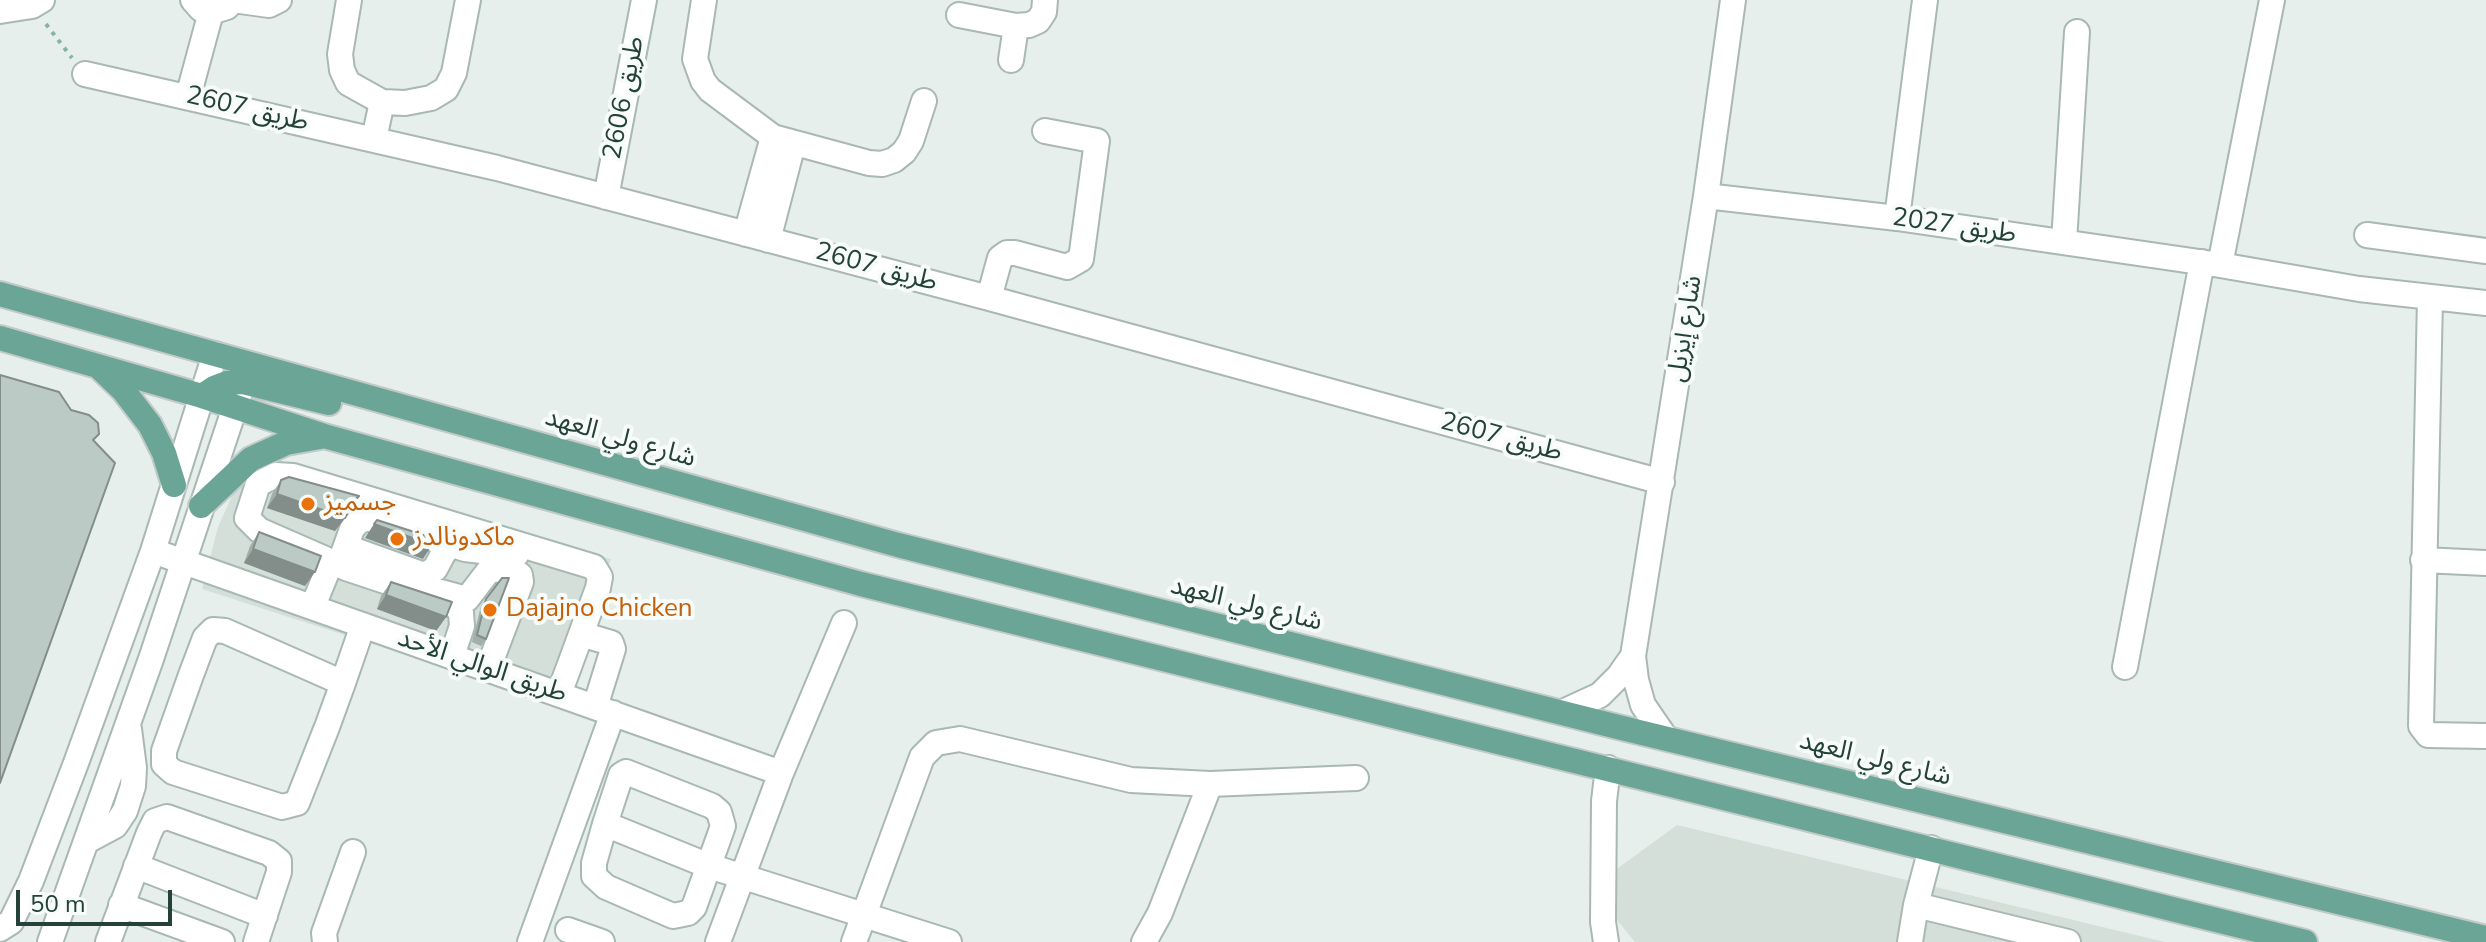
<!DOCTYPE html>
<html>
<head>
<meta charset="utf-8">
<style>
  body { margin:0 }
  #map { position:relative; width:2486px; height:942px; overflow:hidden; background:#e6efeb; font-family:"Nunito Sans",sans-serif }
  canvas { display:block }
  .scale { position:absolute; left:16px; top:890px; width:156px; height:36px; box-sizing:border-box; border:4px solid #24423a; border-top:0; padding-left:10px; font-size:24px; line-height:28px; white-space:nowrap; color:#24423a; -webkit-text-stroke:6px #f7fbf9; paint-order:stroke }
</style>
</head>
<body>
<div id="map">
<canvas width="2486" height="942"></canvas>
<div class="scale">50 m</div>
</div>
<script>
const c = document.querySelector('canvas').getContext('2d');
c.lineJoin = 'round';
function paint(path, color) {
  c.fillStyle = color;
  c.fill(path, 'evenodd');
}
function poly(rows) {
  const path = new Path2D();
  for (const r of rows) {
    path.moveTo(r[0], r[1]);
    for (let i = 2; i < r.length; i += 2) path.lineTo(r[i], r[i + 1]);
  }
  return path;
}
function trace(path, color, width, dash) {
  c.strokeStyle = color;
  c.lineWidth = width;
  c.lineCap = dash ? 'butt' : 'round';
  c.setLineDash(dash || []);
  c.stroke(path);
}
function write(font, color, halo, rows, align = 'center') {
  c.font = font + ' "Nunito Sans","Noto Sans Arabic",sans-serif';
  c.lineWidth = 8;
  c.setLineDash([]);
  c.textBaseline = 'middle';
  c.strokeStyle = halo;
  c.fillStyle = color;
  for (const [text, x, y, turn = 0] of rows) {
    c.save();
    c.translate(x, y);
    c.rotate((+turn || 0) * Math.PI / 180);
    c.textAlign = isNaN(turn) ? turn : align;
    if (halo) c.strokeText(text, 0, 0);
    c.fillText(text, 0, 0);
    c.restore();
  }
}
paint(poly([
  [262,465,316,478,566,549,611,559,558,704,202,589,218,527,232,496],
  [1677,825,2165,942,1635,942,1617,920,1614,871]
]), '#d4dfda');
const minor = poly([
  [193,0,201,9,211,12,227,7,233,0],
  [233,0,269,5,279,0],
  [349,0,340,54,342,70,348,83,382,102],
  [704,0,695,59,703,81,710,90,773,137,869,163,882,164,894,160,904,152,911,141,924,101],
  [0,11,32,6,42,0],
  [959,15,1016,26,1029,25,1038,21,1044,12,1045,0],
  [1011,60,1016,26],
  [85,74,497,168,989,298,1662,482],
  [188,97,211,12],
  [374,139,382,102,405,103,431,98,446,89,454,73,468,0],
  [1706,196,1897,218,2220,265,2359,289,2486,303],
  [606,197,644,0],
  [1897,218,1925,0],
  [746,234,773,137],
  [2367,235,2486,251],
  [768,240,793,144],
  [2064,242,2077,32],
  [2220,265,2272,0],
  [989,298,1000,258,1007,253,1015,253,1067,267,1081,259,1097,141,1045,131],
  [2430,298,2421,726,2428,735,2486,736],
  [346,547,424,575,435,569,449,543],
  [153,551,781,773],
  [2423,560,2486,563],
  [339,565,352,529,358,522,367,518,465,549,516,555],
  [441,592,467,599,490,569,514,571,520,575,521,582,488,669],
  [313,606,331,562],
  [581,634,611,643,613,649,595,707],
  [452,656,462,626,461,613,457,607,451,603,346,568,259,530,247,518,258,484,276,475,293,476,594,567,600,577,598,588,559,694],
  [2125,667,2202,262],
  [343,683,225,631,213,630,205,638,191,675,164,751,164,764,173,772,282,807,297,803,327,727,343,683,363,625],
  [1563,712,1600,695,1619,676,1633,656],
  [1665,737,1643,705,1636,680,1633,656,1706,196,1733,0],
  [626,772,712,806,719,812,723,826,694,907,688,913,673,916,606,887,594,876,594,863,605,824,621,775,626,772],
  [605,824,709,866,949,942],
  [87,841,115,826,125,811,133,786,134,768,129,729],
  [136,866,265,916],
  [121,905,222,942],
  [1916,905,2068,942],
  [0,929,11,922,31,881,76,763,153,551,215,354],
  [568,930,602,942],
  [50,942,151,659,241,389],
  [108,942,149,833,155,821,167,817,269,853,279,861,279,872,256,942],
  [325,942,324,933,353,852],
  [530,942,613,713],
  [718,942,781,773,844,623],
  [854,942,922,757,936,743,960,739,1131,780,1210,784,1356,778],
  [1144,942,1160,913,1210,784],
  [1606,942,1603,922,1604,801,1608,768],
  [1910,942,1916,905,1931,848]
]);
const major = poly([
  [0,294,898,545,1618,727,2486,938],
  [0,338,202,396,324,436,861,584,2305,942],
  [100,368,123,390,150,425,164,453,174,485],
  [202,396,214,388,227,383,243,382,329,403],
  [201,506,251,459,286,443,320,437]
]);
trace(minor, '#a8b8b2', 28);
trace(major, '#c2cac8', 28);
trace(poly([
  [46,24,72,58]
]), '#86b3a5', 4, [4, 6]);
trace(minor, '#fff', 24);
trace(major, '#6aa596', 24);
paint(poly([
  [281,480,359,496,335,531,267,508,272,494],
  [259,532,305,586,244,563,250,546],
  [502,578,486,639,481,646,472,642,481,606],
  [391,582,446,617,436,631,377,609,381,596]
]), '#a1aea9');
paint(poly([
  [277,494,350,506,359,496,343,517,345,518,335,531,267,508],
  [374,524,432,545,423,559,365,538],
  [253,549,315,572,305,586,244,563],
  [386,595,446,617,436,631,377,609]
]), '#838d89');
const building = poly([
  [0,375,59,392,71,410,89,415,98,423,99,434,93,440,115,463,0,783,0,375],
  [289,477,359,496,350,506,345,518,277,494,281,480,289,477],
  [377,520,436,539,432,545,374,524,377,520],
  [259,532,321,556,315,572,253,549,259,532],
  [502,578,509,578,486,639,477,635,486,599,502,578],
  [391,582,452,602,446,617,386,595,391,582]
]);
paint(building, '#bbcac4');
trace(building, '#838d89', 2);
for (const [x, y, r, color] of [
  [308,504,8,"#e8710a"],
  [397,539,8,"#e8710a"],
  [490,610,8,"#e8710a"]
]) {
  const dot = new Path2D();
  dot.arc(x, y, r, 0, 2 * Math.PI);
  c.fillStyle = color;
  c.fill(dot);
  trace(dot, '#f7fbf9', 3);
}
write('26px', '#24423a', '#f7fbf9', [
  ["طريق 2606",625,98,-79],
  ["طريق 2607",247,110,13],
  ["طريق 2027",1954,227,8],
  ["طريق 2607",876,268,15],
  ["شارع إيزيل",1686,329,-81],
  ["طريق 2607",1501,438,15],
  ["شارع ولي العهد",620,439,16],
  ["شارع ولي العهد",1246,605,14],
  ["طريق الوالي الأحد",482,667,19],
  ["شارع ولي العهد",1875,760,14]
]);
write('26px', '#c56008', '#f7fbf9', [
  ["جسميز",324,504],
  ["ماكدونالدز",413,539],
  ["Dajajno Chicken",506,610]
], 'left');
</script>
</body>
</html>
